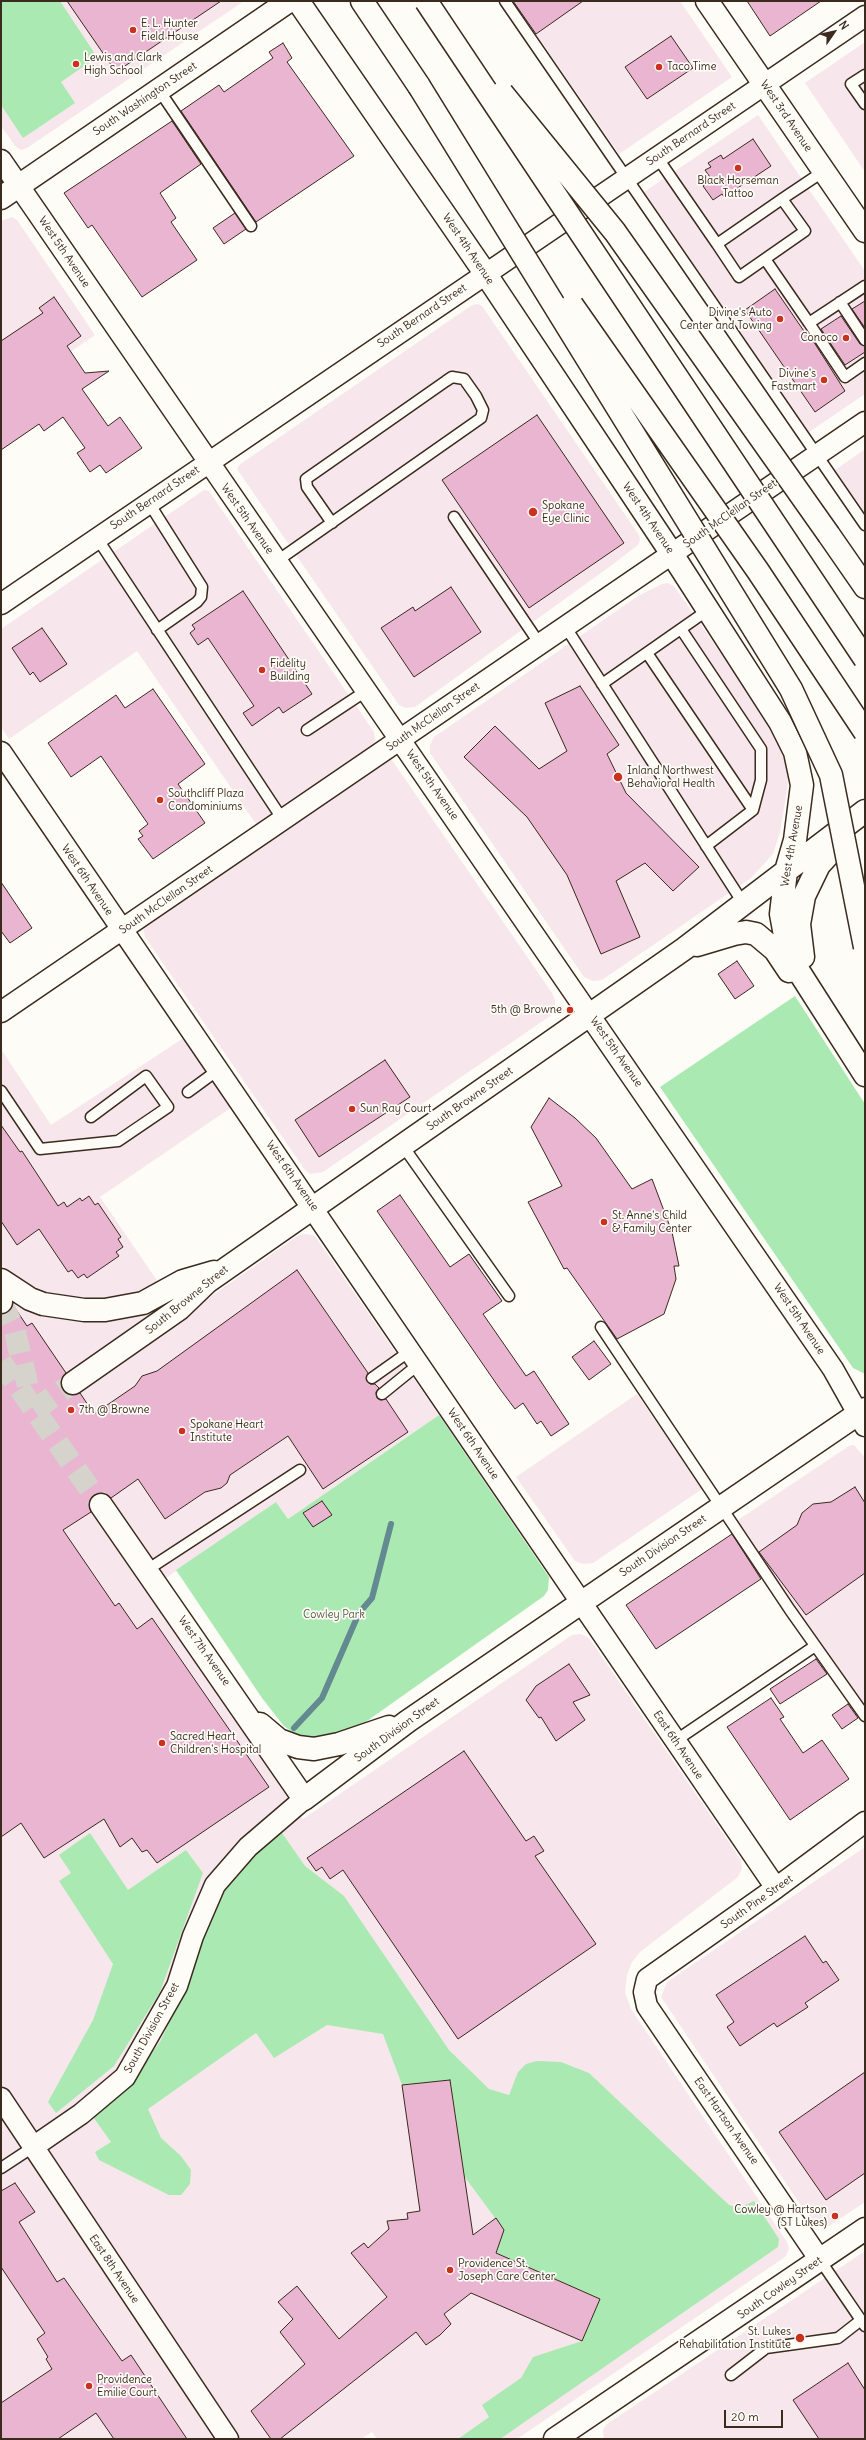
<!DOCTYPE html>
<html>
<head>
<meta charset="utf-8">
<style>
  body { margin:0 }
  #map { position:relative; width:866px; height:2440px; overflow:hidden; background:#fdfcf7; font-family:Delius,sans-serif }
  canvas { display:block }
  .frame { position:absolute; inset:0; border:2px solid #3b2a1e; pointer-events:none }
  .north { position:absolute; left:814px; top:12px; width:40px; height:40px; -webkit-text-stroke:3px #fdfcf7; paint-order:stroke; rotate:56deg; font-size:11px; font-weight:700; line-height:16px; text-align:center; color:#3b2a1e }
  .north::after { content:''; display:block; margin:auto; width:14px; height:18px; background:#3b2a1e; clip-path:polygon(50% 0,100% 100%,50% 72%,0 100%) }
  .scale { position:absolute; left:724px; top:2410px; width:59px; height:18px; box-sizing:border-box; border:2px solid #3b2a1e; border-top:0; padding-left:5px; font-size:12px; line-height:14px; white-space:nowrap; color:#3b2a1e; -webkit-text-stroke:3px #fdfcf7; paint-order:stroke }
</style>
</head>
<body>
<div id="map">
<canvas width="866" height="2440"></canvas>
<div class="frame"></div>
<div class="north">N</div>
<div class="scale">20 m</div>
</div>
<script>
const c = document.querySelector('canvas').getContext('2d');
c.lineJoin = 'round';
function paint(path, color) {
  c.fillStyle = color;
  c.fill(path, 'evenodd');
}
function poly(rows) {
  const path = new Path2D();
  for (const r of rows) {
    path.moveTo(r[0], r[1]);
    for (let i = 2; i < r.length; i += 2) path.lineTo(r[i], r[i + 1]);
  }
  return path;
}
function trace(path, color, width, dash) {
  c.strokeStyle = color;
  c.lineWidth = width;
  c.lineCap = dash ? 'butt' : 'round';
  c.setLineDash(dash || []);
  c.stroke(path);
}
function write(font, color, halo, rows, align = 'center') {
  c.font = font + ' Delius,sans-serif';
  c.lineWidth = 3.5;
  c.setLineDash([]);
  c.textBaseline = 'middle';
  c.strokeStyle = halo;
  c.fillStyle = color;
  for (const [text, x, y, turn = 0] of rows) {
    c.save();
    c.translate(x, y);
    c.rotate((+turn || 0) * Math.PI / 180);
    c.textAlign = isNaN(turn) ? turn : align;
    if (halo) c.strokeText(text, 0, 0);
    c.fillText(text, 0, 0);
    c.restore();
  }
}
paint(poly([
  [1,1,244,1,27,148,21,150,16,147,1,126],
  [513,1,680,1,732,77,619,154],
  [865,42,865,172,805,83],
  [758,115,865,271,865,394,809,432,644,192],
  [12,217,17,220,95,335,1,399,1,221],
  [478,304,482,306,639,535,640,540,638,545,612,565,415,707,406,708,399,705,237,469,239,465,472,305],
  [865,449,865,513,835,470],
  [204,490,209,491,374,732,375,741,372,747,256,824,137,651,9,739,1,727,1,629],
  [668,583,674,586,779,737,786,755,788,771,788,784,780,832,773,854,751,878,602,980,593,981,584,977,430,753,430,745,434,737,638,596,662,584],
  [388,757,392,760,552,993,555,1000,555,1007,550,1016,323,1172,310,1174,305,1170,145,937,143,926],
  [185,1037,232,1107,100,1197,158,1282,135,1292,107,1298,78,1299,46,1292,17,1278,1,1264,1,1049,51,1125],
  [307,1234,315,1236,439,1415,288,1519,276,1502,147,1591,303,1819,572,1635,581,1634,589,1638,741,1860,742,1869,738,1877,640,1952,632,1962,627,1975,625,1992,631,2009,787,2242,789,2249,785,2257,517,2439,377,2439,372,2432,361,2439,241,2439,229,2422,211,2434,215,2439,1,2439,1,1296,18,1307,40,1316,86,1321,109,1319,165,1303,177,1320,299,1235],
  [637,1394,702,1489,593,1563,583,1564,575,1561,516,1477],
  [854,1445,865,1458,865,1726,729,1526,849,1446],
  [865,1847,865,2202,829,2226,821,2227,814,2225,661,1997,667,1982],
  [865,2251,865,2439,604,2439,603,2430,607,2424]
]), '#f7e7ec');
paint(poly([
  [1,1,60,1,97,57,61,82,75,103,23,138,1,105],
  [795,996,865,1104,865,1374,853,1368,660,1087],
  [439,1415,549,1577,548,1590,544,1596,357,1728,336,1739,301,1739,283,1725,262,1698,176,1570,276,1502,288,1519],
  [280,1830,305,1866,344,1896,449,2050,489,2089,509,2095,518,2072,526,2064,537,2061,561,2062,589,2073,729,2205,739,2208,754,2201,779,2239,778,2247,500,2439,458,2439,489,2417,482,2405,521,2378,533,2357,582,2341,600,2299,496,2253,504,2230,464,2176,450,2080,402,2085,383,2034,327,2025,274,2058,256,2033,148,2109,161,2138,181,2156,191,2170,190,2184,181,2195,169,2195,99,2160,95,2152,111,2142,93,2117,119,2096,160,2042,184,1992,213,1909,233,1875],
  [90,1833,128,1890,186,1850,203,1873,160,1992,114,2066,56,2113,48,2102,93,2020,113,1964,59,1881,71,1873,59,1855]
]), '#aaeab2');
trace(poly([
  [294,1728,322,1698,359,1613,372,1598,391,1524]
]), '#638991', 6);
const building = poly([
  [67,1,221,1,116,72,67,1],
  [513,1,583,1,536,34,513,1],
  [747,1,821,1,770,36,747,1],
  [671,36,693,68,647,99,625,67,671,36],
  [283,43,292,58,287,62,354,156,256,222,181,111,219,85,224,92,273,58,269,52,283,43],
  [172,121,201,164,160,193,176,218,171,222,197,260,142,297,92,225,88,228,64,193,172,121],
  [753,139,771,166,724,197,722,194,713,200,703,186,712,180,705,170,711,167,708,163,721,155,723,159,753,139],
  [235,213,246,229,224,244,213,228,235,213],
  [775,289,808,337,810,336,845,391,815,412,745,310,775,289],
  [54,297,81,336,67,346,85,373,109,371,82,389,108,426,120,417,142,448,106,473,100,465,90,472,77,453,85,448,63,417,44,431,39,424,1,450,1,341,43,313,39,308,54,297],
  [865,301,865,328,852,309,865,301],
  [841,316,860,344,865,346,865,352,845,365,821,329,841,316],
  [537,415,624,543,529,608,442,480,537,415],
  [451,587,481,632,414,677,381,628,413,607,415,611,451,587],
  [243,591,312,694,283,713,279,707,252,726,243,713,254,706,208,638,198,645,190,633,195,629,192,625,243,591],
  [42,628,67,664,40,682,33,672,30,675,12,648,42,628],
  [580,686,619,745,607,754,626,793,699,867,673,891,645,863,616,881,640,937,601,954,567,875,527,817,464,757,495,726,539,769,567,751,545,703,580,686],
  [153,689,205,764,178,784,205,823,153,859,138,839,143,836,139,831,148,824,101,756,71,777,48,743,116,695,125,708,153,689],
  [1,882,32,928,10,943,1,931,1,882],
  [737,961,754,986,735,999,718,974,737,961],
  [385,1060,410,1097,319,1157,295,1120,385,1060],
  [549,1098,575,1118,596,1138,632,1189,652,1179,672,1232,679,1266,674,1266,676,1279,664,1314,617,1339,567,1268,564,1269,528,1202,562,1186,531,1127,549,1098],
  [1,1125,20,1152,22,1151,58,1206,64,1202,67,1207,80,1198,82,1201,89,1196,95,1205,98,1203,121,1237,118,1239,123,1247,116,1252,119,1256,87,1278,84,1274,78,1278,72,1270,68,1272,39,1229,17,1245,1,1221,1,1125],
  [400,1195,450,1267,469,1254,502,1301,483,1314,526,1376,534,1371,569,1424,551,1436,541,1421,537,1424,523,1403,515,1409,500,1389,377,1211,400,1195],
  [297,1270,368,1373,367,1381,370,1384,375,1384,379,1388,376,1392,377,1398,380,1400,386,1399,408,1432,323,1489,288,1436,230,1475,227,1483,221,1488,205,1492,165,1519,138,1479,111,1498,106,1494,94,1495,90,1500,91,1512,63,1530,115,1606,119,1603,137,1629,152,1618,269,1787,157,1863,147,1850,142,1852,132,1838,120,1847,104,1819,44,1858,21,1823,1,1837,1,1314,8,1313,13,1305,27,1326,32,1323,66,1373,62,1378,63,1390,68,1394,80,1393,94,1414,135,1386,142,1376,157,1371,297,1270],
  [594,1341,611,1364,589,1380,572,1357,594,1341],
  [855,1487,865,1503,865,1573,806,1615,759,1552,797,1525,802,1513,813,1504,831,1502,855,1487],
  [322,1501,332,1515,313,1527,303,1513,322,1501],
  [732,1534,761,1579,656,1649,626,1605,732,1534],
  [816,1659,827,1674,780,1704,770,1689,816,1659],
  [569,1664,590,1695,573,1702,585,1720,556,1741,541,1717,539,1718,526,1700,536,1686,569,1664],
  [771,1698,784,1717,780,1719,803,1753,822,1740,849,1779,790,1820,727,1727,771,1698],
  [848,1704,858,1718,842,1729,832,1715,848,1704],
  [464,1751,526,1841,534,1836,544,1851,535,1856,596,1944,458,2039,343,1870,330,1879,322,1867,316,1871,307,1858,464,1751],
  [805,1936,823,1963,826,1961,839,1980,805,2003,808,2007,777,2027,774,2023,740,2046,727,2027,734,2022,716,1995,805,1936],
  [865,2072,865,2173,826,2200,779,2132,865,2072],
  [450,2080,473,2235,496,2218,504,2230,496,2253,600,2299,582,2341,471,2293,444,2314,451,2324,440,2335,426,2345,416,2332,280,2439,271,2439,251,2411,305,2364,280,2332,293,2319,278,2302,297,2286,339,2339,387,2297,351,2253,364,2243,368,2248,389,2229,387,2221,408,2219,407,2213,420,2211,402,2085,450,2080],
  [15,2183,35,2212,19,2222,57,2282,64,2278,122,2361,131,2355,187,2439,114,2439,96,2413,58,2439,1,2439,1,2403,52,2369,46,2359,48,2357,37,2339,45,2333,1,2267,1,2191,15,2183],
  [848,2363,865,2390,865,2439,819,2439,793,2400,848,2363]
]);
paint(building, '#e9b5d1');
trace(building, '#3b2a1e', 1);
trace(poly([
  [1,1302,14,1328,30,1395],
  [1,1362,101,1505],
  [34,1410,73,1383]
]), '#d6d2cc', 22, [22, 11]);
const service = poly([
  [505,1,865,525],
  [865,75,851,84,865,104],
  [159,90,251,226],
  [657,157,717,244],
  [782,199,805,231,739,277,717,244,782,199,824,171],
  [765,259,809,323,865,286],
  [840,302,865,340],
  [809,323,845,377,865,363],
  [149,503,202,587,201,597,197,602,157,630],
  [454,517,539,643],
  [97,538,283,820],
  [277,561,481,418,483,410,476,396,464,379,452,377,446,381,306,479,307,487,332,523],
  [565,626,743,903],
  [681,629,761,749,761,780,753,810,706,846],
  [647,653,753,810],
  [602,684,708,610],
  [307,730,366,691],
  [1,1091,40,1149,118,1141,168,1107,146,1076,91,1117],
  [188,1092,218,1070],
  [403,1146,509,1296],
  [601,1327,790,1610,865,1716],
  [372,1378,410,1351],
  [382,1394,419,1364],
  [147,1570,300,1470],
  [675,1741,815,1646],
  [1,2168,33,2147],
  [820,2260,865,2326],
  [731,2375,766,2348,838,2338,861,2320]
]);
const minor = poly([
  [1,160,762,1266,833,1369,865,1426],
  [1,604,865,16],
  [1,752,776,1888],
  [1,1012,865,422],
  [1,2098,228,2439],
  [33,2147,81,2114,125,2077,177,1986,193,1936,215,1885,248,1847,304,1799],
  [820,2260,647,2006,644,1992,647,1979,776,1888,865,1822]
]);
const tertiary = poly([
  [298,1,485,273,672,554,780,722,795,752,802,785,795,840,786,871,781,914,786,941,791,959,803,978,865,1075],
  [697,945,734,934,746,932,756,934,775,950,789,971],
  [803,957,799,924,804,896,819,865,840,842],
  [1,1280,30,1299,43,1304,84,1310,105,1310,143,1303,183,1281,214,1272],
  [1,1301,1,1302],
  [73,1383,179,1309,207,1282,684,949,865,811],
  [101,1505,304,1799,408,1721,865,1409],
  [260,1724,279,1740,298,1747,314,1749,339,1744,389,1727],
  [555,2439,865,2229]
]);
const secondary = poly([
  [707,1,865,231],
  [1,198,289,1]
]);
const motorway = poly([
  [362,1,419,86],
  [829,535,865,587]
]);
trace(service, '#3b2a1e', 13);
trace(minor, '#3b2a1e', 23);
trace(tertiary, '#3b2a1e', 25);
trace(secondary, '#3b2a1e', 25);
trace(motorway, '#3b2a1e', 25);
trace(service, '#fdfcf7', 10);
trace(minor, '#fdfcf7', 20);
trace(tertiary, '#fdfcf7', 22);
trace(secondary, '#fdfcf7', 22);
trace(motorway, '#fdfcf7', 22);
const motorwayBridge = poly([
  [426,1,865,659],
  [419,86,791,689,831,775,865,947],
  [502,93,615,232,829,535],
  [572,305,758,571,865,732]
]);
trace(motorwayBridge, '#3b2a1e', 25, []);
trace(motorwayBridge, '#fdfcf7', 22);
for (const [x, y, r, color] of [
  [133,30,4,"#c8321e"],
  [76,64,4,"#c8321e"],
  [659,67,4,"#c8321e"],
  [738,168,4,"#c8321e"],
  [780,319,4,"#c8321e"],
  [846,338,4,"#c8321e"],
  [824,380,4,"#c8321e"],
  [533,512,5,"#c8321e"],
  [262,670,4,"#c8321e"],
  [618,777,5,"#c8321e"],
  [160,800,4,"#c8321e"],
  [570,1010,4,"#c8321e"],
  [352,1109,4,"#c8321e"],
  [604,1222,4,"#c8321e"],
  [71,1410,4,"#c8321e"],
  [182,1431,4,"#c8321e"],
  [162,1743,4,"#c8321e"],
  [835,2216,4,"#c8321e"],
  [450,2270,4,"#c8321e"],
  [800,2338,5,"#c8321e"],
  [89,2386,4,"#c8321e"]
]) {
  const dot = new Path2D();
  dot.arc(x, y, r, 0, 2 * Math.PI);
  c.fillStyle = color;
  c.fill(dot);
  trace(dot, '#fdfcf7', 1.5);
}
write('11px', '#3b2a1e', '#fdfcf7', [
  ["E. L. Hunter",141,24],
  ["Field House",141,37],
  ["Lewis and Clark",84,58],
  ["High School",84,71],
  ["Taco Time",667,67],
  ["Black Horseman",738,181,"center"],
  ["Tattoo",738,194,"center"],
  ["Divine's Auto",772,313,"right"],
  ["Center and Towing",772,326,"right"],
  ["Conoco",838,338,"right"],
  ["Divine's",816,374,"right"],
  ["Fastmart",816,387,"right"],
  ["Spokane",542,506],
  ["Eye Clinic",542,519],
  ["Fidelity",270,664],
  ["Building",270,677],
  ["Inland Northwest",627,771],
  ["Behavioral Health",627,784],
  ["Southcliff Plaza",168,794],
  ["Condominiums",168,807],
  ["5th @ Browne",562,1010,"right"],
  ["Sun Ray Court",360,1109],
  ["St. Anne's Child",612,1216],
  ["& Family Center",612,1229],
  ["7th @ Browne",79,1410],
  ["Spokane Heart",190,1425],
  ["Institute",190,1438],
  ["Sacred Heart",170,1737],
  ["Children's Hospital",170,1750],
  ["Cowley @ Hartson",827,2210,"right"],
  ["(ST Lukes)",827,2223,"right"],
  ["Providence St.",458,2264],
  ["Joseph Care Center",458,2277],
  ["St. Lukes",791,2332,"right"],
  ["Rehabilitation Institute",791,2345,"right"],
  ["Providence",97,2380],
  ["Emilie Court",97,2393]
], 'left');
write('11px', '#3b2a1e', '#fdfcf7', [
  ["South Washington Street",145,99,-34],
  ["West 3rd Avenue",786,116,56],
  ["South Bernard Street",691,134,-34],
  ["West 4th Avenue",468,249,56],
  ["West 5th Avenue",64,252,56],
  ["South Bernard Street",422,316,-34],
  ["South Bernard Street",155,498,-34],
  ["South McClellan Street",730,514,-35],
  ["West 4th Avenue",648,518,56],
  ["West 5th Avenue",247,519,55],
  ["South McClellan Street",433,717,-35],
  ["West 5th Avenue",432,785,55],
  ["West 4th Avenue",792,846,-80],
  ["West 6th Avenue",87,880,56],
  ["South McClellan Street",166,900,-35],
  ["West 5th Avenue",616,1052,55],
  ["South Browne Street",470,1099,-35],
  ["West 6th Avenue",292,1176,55],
  ["South Browne Street",187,1300,-39],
  ["West 5th Avenue",799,1319,56],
  ["West 6th Avenue",473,1444,56],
  ["South Division Street",663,1546,-34],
  ["West 7th Avenue",204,1651,55],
  ["South Division Street",397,1730,-36],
  ["East 6th Avenue",678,1745,56],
  ["South Pine Street",757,1902,-35],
  ["South Division Street",152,2028,-61],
  ["East Hartson Avenue",726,2121,55],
  ["East 8th Avenue",114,2269,56],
  ["South Cowley Street",780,2288,-35]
]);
write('11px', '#575a43', '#fdfcf7', [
  ["Cowley Park",334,1615]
]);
</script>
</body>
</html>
